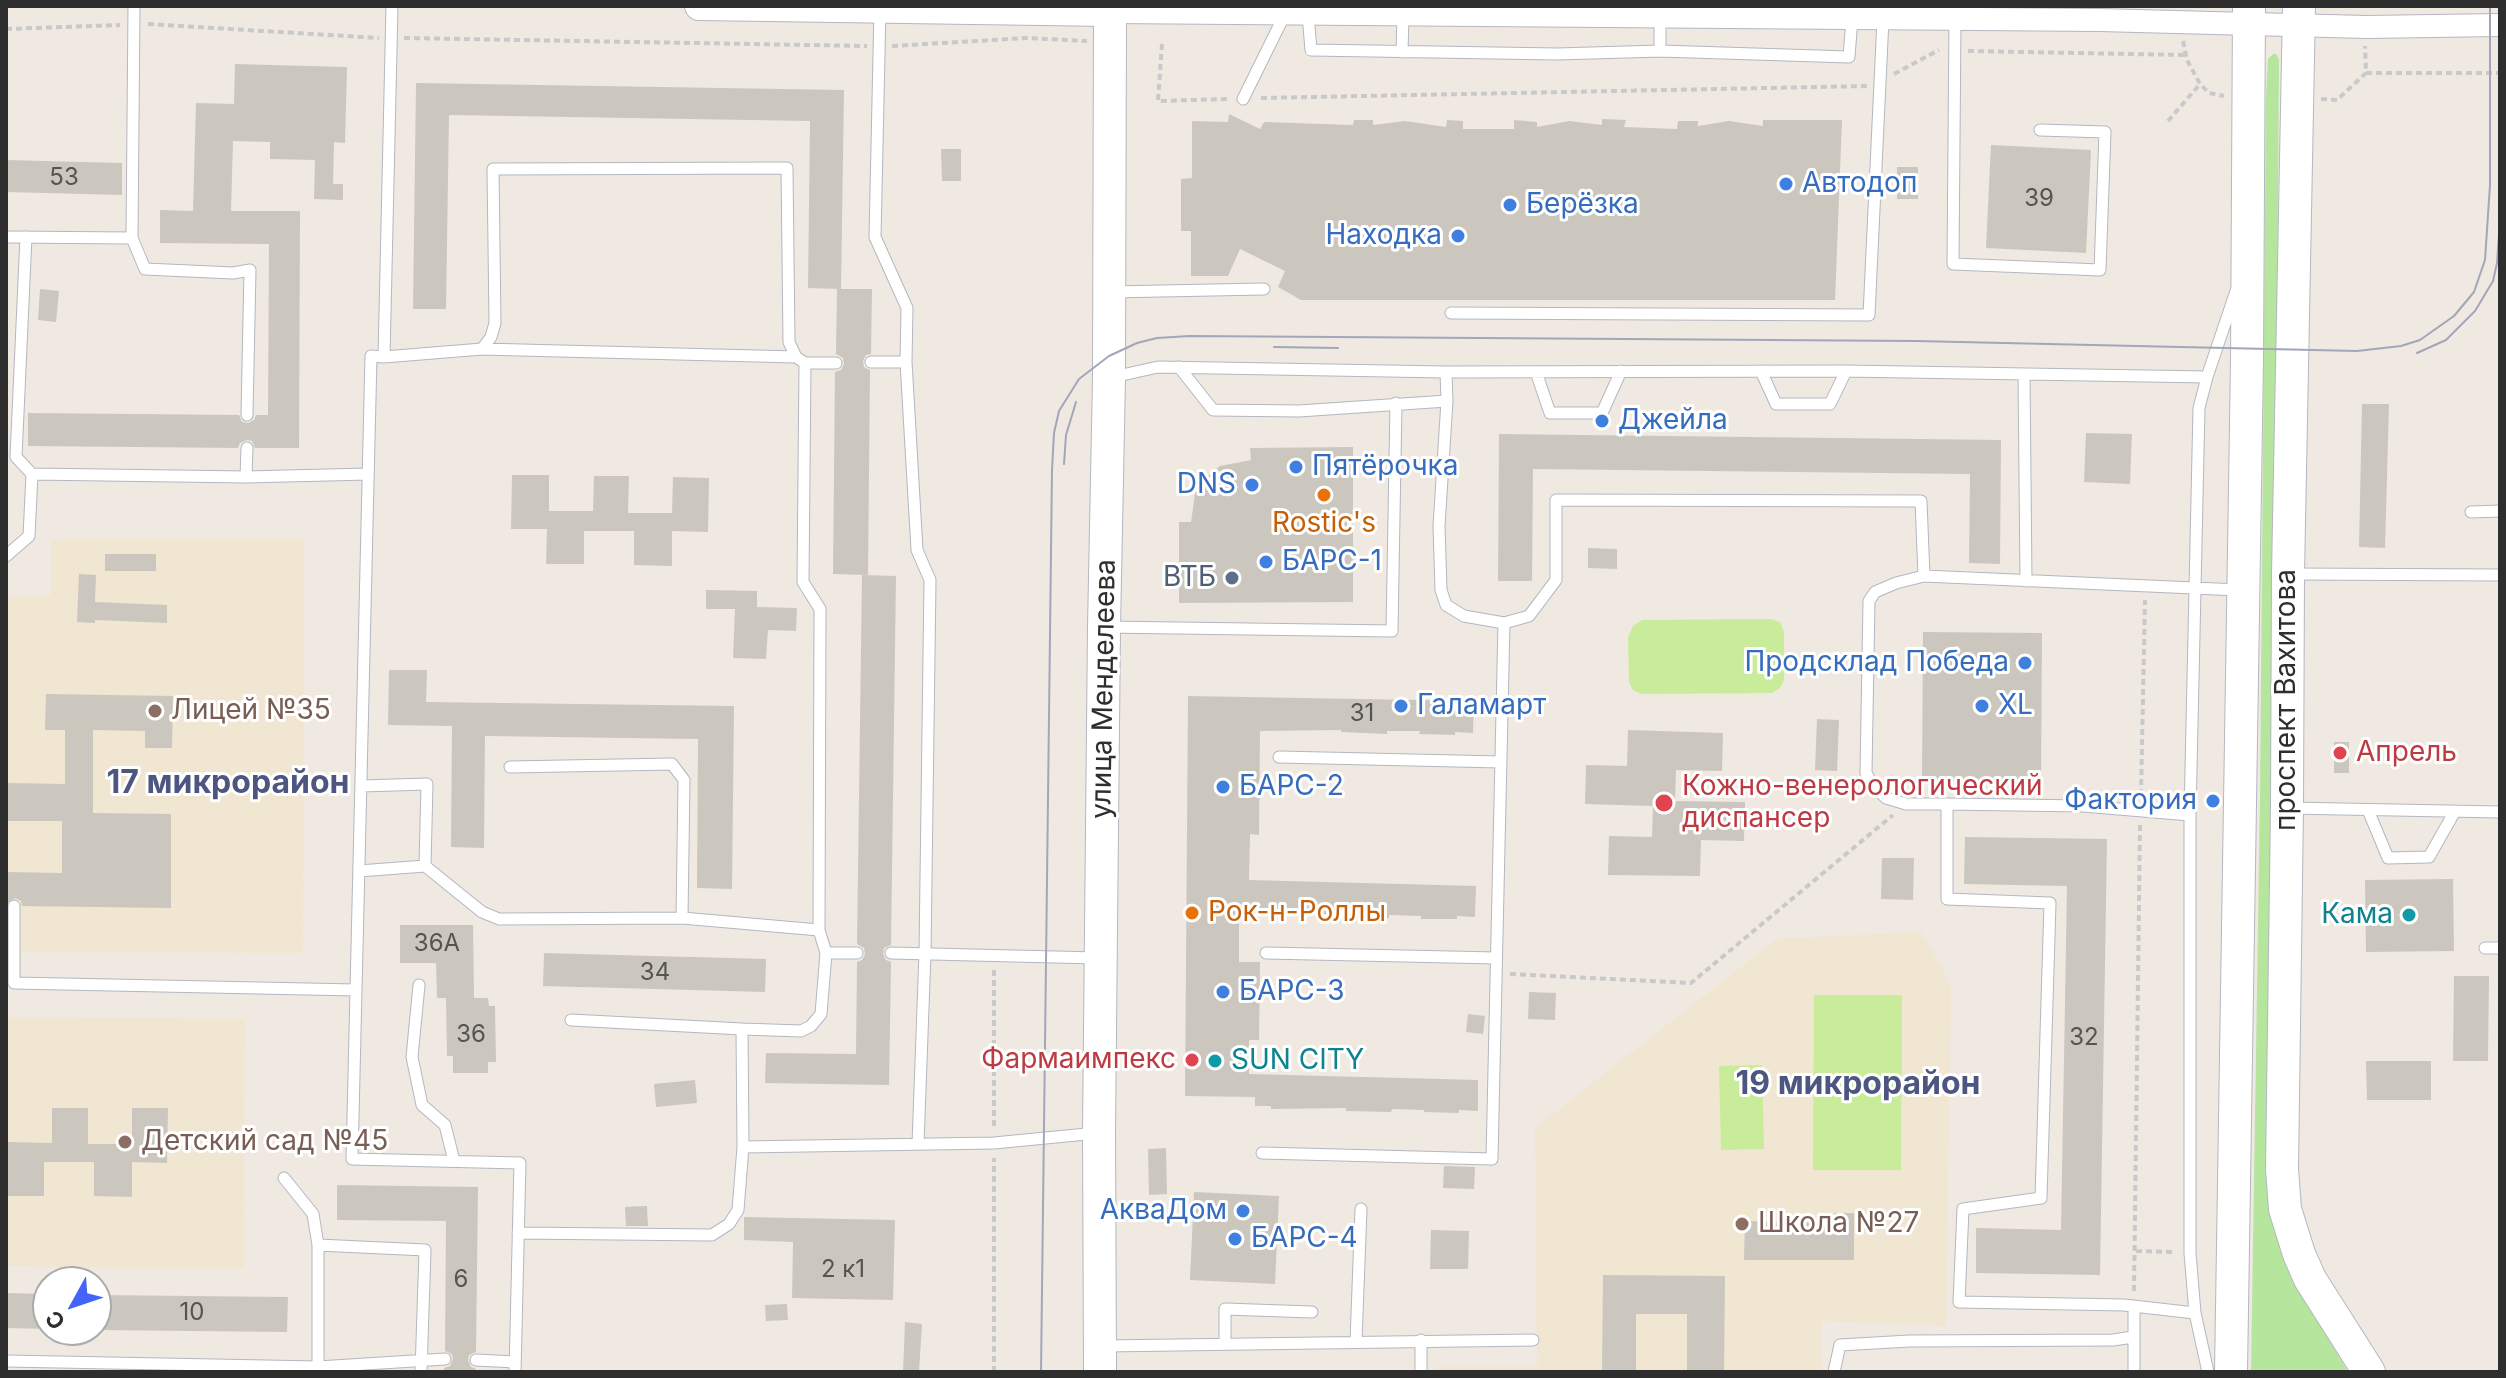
<!DOCTYPE html>
<html>
<head>
<meta charset="utf-8">
<style>
  body { margin:0 }
  #map { position:relative; width:2506px; height:1378px; overflow:hidden; background:#efe9e1; font-family:Inter,sans-serif }
  canvas { display:block }
  .frame { position:absolute; inset:0; border:8px solid #2e2e2e; pointer-events:none }
  .north { position:absolute; left:32px; top:1266px; width:80px; height:80px; box-sizing:border-box; background:#fff; border:2px solid #ababab; border-radius:50%; rotate:230deg; font-size:22px; font-weight:700; line-height:32px; text-align:center; color:#2e2e2e }
  .north::after { content:''; display:block; margin:auto; width:28px; height:36px; background:#4264fb; clip-path:polygon(50% 0,100% 100%,50% 72%,0 100%) }
</style>
</head>
<body>
<div id="map">
<canvas width="2506" height="1378"></canvas>
<div class="frame"></div>
<div class="north">С</div>
</div>
<script>
const c = document.querySelector('canvas').getContext('2d');
c.lineJoin = 'round';
function paint(path, color) {
  c.fillStyle = color;
  c.fill(path, 'evenodd');
}
function poly(rows) {
  const path = new Path2D();
  for (const r of rows) {
    path.moveTo(r[0], r[1]);
    for (let i = 2; i < r.length; i += 2) path.lineTo(r[i], r[i + 1]);
  }
  return path;
}
function trace(path, color, width, dash) {
  c.strokeStyle = color;
  c.lineWidth = width;
  c.lineCap = dash ? 'butt' : 'round';
  c.setLineDash(dash || []);
  c.stroke(path);
}
function write(font, color, halo, rows, align = 'center') {
  c.font = font + ' Inter,sans-serif';
  c.lineWidth = 6;
  c.setLineDash([]);
  c.textBaseline = 'middle';
  c.strokeStyle = halo;
  c.fillStyle = color;
  for (const [text, x, y, turn = 0] of rows) {
    c.save();
    c.translate(x, y);
    c.rotate((+turn || 0) * Math.PI / 180);
    c.textAlign = isNaN(turn) ? turn : align;
    if (halo) c.strokeText(text, 0, 0);
    c.fillText(text, 0, 0);
    c.restore();
  }
}
paint(poly([
  [51,539,304,540,303,953,6,952,6,595,51,595],
  [1921,932,1951,985,1946,1326,1821,1321,1821,1372,1434,1372,1435,1367,1537,1367,1535,1128,1777,939],
  [6,1017,245,1019,243,1269,6,1266]
]), '#f0e6d1');
paint(poly([
  [2273,54,2276,54,2279,59,2274,796,2297,1284,2348,1372,2251,1372,2260,797,2266,98,2268,59]
]), '#b6e59e');
paint(poly([
  [1770,619,1780,622,1784,632,1784,680,1780,688,1772,693,1641,694,1633,690,1629,682,1628,637,1633,626,1642,620],
  [1814,995,1902,995,1901,1170,1813,1170],
  [1762,1065,1764,1149,1721,1150,1719,1066]
]), '#c9ec9a');
paint(poly([
  [235,64,347,67,345,143,334,142,333,184,343,184,343,200,314,199,315,160,270,159,270,142,233,141,231,211,300,211,299,448,255,448,252,441,247,440,240,443,238,448,28,446,28,413,239,415,242,422,248,423,254,420,256,415,268,415,269,244,160,243,160,210,193,211,196,103,234,104],
  [416,83,844,90,841,289,808,288,810,121,449,115,446,309,413,309],
  [1229,114,1260,129,1264,122,1353,125,1354,120,1373,120,1373,125,1405,121,1446,127,1447,120,1463,121,1463,129,1514,129,1514,120,1537,122,1537,127,1569,121,1602,125,1602,119,1626,120,1624,127,1677,129,1678,121,1698,121,1698,126,1729,121,1763,126,1763,120,1842,120,1835,300,1301,300,1278,287,1285,271,1240,249,1228,276,1191,276,1191,231,1181,231,1181,179,1192,178,1192,121,1228,122],
  [1991,145,2091,150,2086,253,1986,248],
  [941,149,961,149,961,181,942,181],
  [6,160,122,163,122,195,6,192],
  [1897,167,1918,167,1918,199,1897,199],
  [40,289,59,291,56,322,38,320],
  [837,289,872,289,871,354,866,355,863,361,864,367,870,370,868,575,833,574,835,372,841,370,844,364,843,358,836,354],
  [2362,404,2389,404,2385,548,2359,547],
  [2086,433,2132,434,2130,484,2084,482],
  [1499,434,2001,440,2000,564,1969,563,1970,474,1533,469,1532,581,1498,581],
  [1353,447,1353,602,1179,603,1179,522,1191,522,1195,494,1201,482,1210,474,1220,466,1251,460,1250,448],
  [512,475,549,475,549,511,593,511,594,476,629,476,628,513,672,513,673,477,709,478,708,532,672,531,672,566,634,565,634,531,584,531,584,564,546,564,547,529,511,529],
  [1588,548,1617,549,1617,569,1588,568],
  [105,554,156,554,156,571,105,571],
  [79,574,96,575,95,602,167,605,167,623,95,620,95,623,77,622],
  [862,575,896,576,891,945,884,948,883,954,886,960,891,962,889,1085,765,1083,766,1053,856,1054,857,962,862,960,865,954,864,948,857,944],
  [706,590,757,591,757,607,797,608,796,631,768,630,766,659,733,658,735,609,706,609],
  [1923,632,2042,633,2041,780,1922,779],
  [389,670,427,670,426,702,734,706,732,889,697,888,698,739,485,736,484,848,451,847,452,726,388,725],
  [46,694,173,696,172,748,145,748,145,731,93,730,93,813,171,814,171,908,22,906,21,901,15,898,6,904,6,872,62,873,62,821,6,821,6,783,65,784,65,730,45,730],
  [1188,696,1474,701,1473,733,1455,732,1455,735,1419,734,1420,731,1387,731,1387,734,1341,732,1341,730,1260,731,1259,835,1250,834,1249,880,1476,886,1475,917,1457,916,1457,919,1421,919,1421,916,1389,915,1389,918,1343,917,1343,914,1239,914,1239,962,1260,962,1259,1040,1249,1040,1249,1074,1478,1080,1478,1111,1459,1110,1459,1113,1424,1112,1424,1110,1392,1109,1391,1112,1346,1111,1346,1108,1271,1109,1271,1106,1255,1106,1255,1097,1185,1096],
  [1817,719,1839,720,1837,771,1815,770],
  [1628,730,1723,733,1722,771,1676,770,1675,801,1745,802,1744,841,1701,840,1700,876,1608,875,1609,836,1652,837,1653,806,1585,804,1586,765,1627,766],
  [2334,742,2349,742,2349,773,2334,773],
  [1965,837,2107,839,2100,1275,1976,1273,1976,1228,2061,1230,2067,886,1964,884],
  [1882,858,1914,858,1913,900,1881,899],
  [2453,879,2454,951,2366,952,2365,880],
  [400,925,473,925,474,998,488,998,489,1006,495,1006,496,1062,488,1062,488,1073,453,1073,453,1056,447,1056,446,998,437,998,436,963,400,963],
  [544,953,766,959,765,992,543,986],
  [2454,976,2489,976,2488,1061,2453,1061],
  [1529,992,1556,993,1555,1020,1528,1019],
  [1468,1014,1485,1016,1483,1034,1466,1032],
  [2366,1061,2431,1061,2431,1100,2367,1100],
  [695,1080,697,1103,656,1107,654,1084],
  [52,1108,88,1108,88,1144,132,1144,132,1108,168,1108,167,1163,132,1162,132,1197,94,1196,94,1162,44,1162,44,1196,6,1196,6,1142,52,1143],
  [1166,1148,1167,1194,1149,1195,1148,1149],
  [1444,1166,1475,1167,1474,1189,1443,1188],
  [337,1185,478,1187,476,1352,469,1355,468,1360,471,1367,476,1369,476,1372,444,1372,444,1368,450,1366,453,1359,452,1354,445,1351,446,1221,337,1220],
  [1194,1192,1279,1196,1275,1284,1190,1280],
  [647,1206,648,1226,626,1226,625,1207],
  [1834,1213,1854,1213,1854,1260,1744,1260,1745,1221,1834,1223],
  [744,1217,895,1220,893,1300,792,1298,793,1242,744,1240],
  [1431,1230,1469,1231,1468,1269,1430,1269],
  [1603,1275,1725,1276,1724,1372,1687,1372,1687,1314,1636,1314,1636,1372,1602,1372],
  [6,1293,48,1294,48,1329,6,1328],
  [96,1295,288,1297,287,1332,96,1330],
  [787,1304,788,1320,766,1321,765,1305],
  [905,1322,922,1324,919,1372,903,1372]
]), '#cbc7bf');
const service = poly([
  [392,6,384,357,371,356,352,1159,520,1163,515,1372],
  [1308,14,1311,50,1557,54,1660,51,1660,17],
  [1955,19,1953,264,2100,270,2105,132,2040,130],
  [1660,51,1849,57,1852,18],
  [1402,52,1403,15],
  [1243,99,1285,14],
  [6,237,132,238,134,6],
  [26,237,16,457,32,474,246,477,247,448],
  [132,238,145,269,233,273,250,270,247,415],
  [1110,292,1264,289],
  [1451,313,1869,315,1883,19],
  [482,349,796,357],
  [384,357,482,349,491,337,495,323,493,169,787,168,789,342,796,357,805,363,836,363],
  [871,362,906,362,907,308,875,237,880,9],
  [906,362,917,550,930,580,925,953,918,1144],
  [805,363,803,582,820,609,819,930,826,953,821,1014,811,1026,801,1031,742,1029,743,1147,994,1143,1097,1133],
  [1179,367,1213,410,1299,411,1447,401,1439,526,1441,590,1446,605,1464,616,1504,623,1529,616,1556,580,1556,500,1921,501,1924,576,2239,590],
  [1761,371,1776,404,1830,404,1846,371],
  [1446,372,1447,401],
  [1536,372,1550,413,1602,413,1621,371],
  [2024,374,2026,581],
  [1113,377,1158,367,1446,372,1846,371,2207,377],
  [246,477,368,474],
  [2471,512,2500,511],
  [6,556,29,536,32,474],
  [2292,574,2500,575],
  [1924,576,1896,583,1875,592,1869,601,1866,773,1874,787,1886,798,1906,804,1947,804],
  [1105,627,1392,631,1396,403],
  [1279,757,1501,762],
  [510,767,672,764,684,780,682,918,819,930],
  [361,786,427,784,425,866,482,912,499,919,682,918],
  [2289,808,2500,812],
  [2368,810,2388,858,2429,857,2455,811],
  [2190,815,2083,806,1947,804,1947,899,2050,903,2041,1198,1963,1209,1959,1302,2124,1305,2195,1313],
  [359,871,425,866],
  [14,906,14,983,356,990],
  [2485,948,2500,948],
  [826,953,857,953],
  [891,953,1096,958],
  [1266,953,1496,958],
  [419,985,412,1057,422,1105,445,1125,454,1161],
  [571,1020,742,1029],
  [1262,1153,1492,1159,1504,623],
  [284,1178,313,1214,318,1245,425,1250,421,1372],
  [518,1233,712,1235,729,1224,738,1210,743,1147],
  [2134,1306,2134,1372],
  [1356,1341,1361,1209],
  [1225,1343,1225,1309,1312,1312],
  [1104,1346,1533,1340],
  [476,1360,515,1362],
  [6,1361,318,1367,445,1359],
  [318,1367,318,1245],
  [1421,1372,1421,1340],
  [1834,1372,1840,1345,1909,1341,2113,1340,2133,1337],
  [2208,1372,2195,1313,2190,1253,2190,815,2199,408,2207,377,2236,291]
]);
const minor = poly([
  [1110,12,2099,20,2366,27,2500,25]
]);
const tertiary = poly([
  [699,6,1110,12]
]);
const secondary = poly([
  [2299,6,2288,574,2287,808,2282,1169,2285,1209,2299,1254,2310,1279,2369,1372],
  [1100,1372,1099,1132,1104,627,1109,378,1110,6],
  [2231,1372,2247,360,2249,6]
]);
trace(service, '#b4b7c1', 13);
trace(minor, '#b4b7c1', 24);
trace(tertiary, '#b4b7c1', 30);
trace(secondary, '#b4b7c1', 34);
trace(poly([
  [148,24,379,38],
  [6,29,120,25],
  [404,38,867,46],
  [2183,41,2187,60,2200,84,2209,93,2224,96],
  [1162,44,1158,101,1228,99],
  [892,46,1026,38,1087,41],
  [1968,51,2185,55],
  [2366,73,2500,73],
  [1894,74,1939,50],
  [1261,98,1868,86],
  [2321,99,2337,100,2366,73,2365,46],
  [2168,121,2200,84],
  [2141,795,2145,600],
  [994,970,994,1129],
  [1510,974,1691,983,1893,815],
  [2136,1251,2175,1252],
  [2134,1291,2140,824],
  [994,1372,994,1158]
]), '#c9c9c9', 4, [6, 4]);
trace(service, '#fff', 11);
trace(minor, '#fff', 22);
trace(tertiary, '#fff', 28);
trace(secondary, '#fff', 32);
trace(poly([
  [1274,347,1338,348],
  [2417,353,2446,340,2475,311,2493,281,2497,263,2499,234],
  [1064,464,1066,435,1076,402],
  [1041,1372,1052,470,1054,433,1059,411,1079,379,1109,356,1137,343,1157,338,1189,336,1916,341,2357,351,2401,346,2420,340,2454,316,2474,292,2485,260,2490,185,2490,6]
]), '#a3a6b8', 2);
for (const [x, y, r, color] of [
  [1786,184,8,"#3f7fe0"],
  [1510,205,8,"#3f7fe0"],
  [1458,236,8,"#3f7fe0"],
  [1602,421,8,"#3f7fe0"],
  [1296,467,8,"#3f7fe0"],
  [1252,485,8,"#3f7fe0"],
  [1324,495,8,"#e8710a"],
  [1266,562,8,"#3f7fe0"],
  [1232,578,8,"#5c6f8a"],
  [2025,663,8,"#3f7fe0"],
  [1401,706,8,"#3f7fe0"],
  [1982,706,8,"#3f7fe0"],
  [155,711,8,"#8d6e63"],
  [2340,753,8,"#e0444e"],
  [1223,787,8,"#3f7fe0"],
  [2213,801,8,"#3f7fe0"],
  [1664,803,10,"#e0444e"],
  [1192,913,8,"#e8710a"],
  [2409,915,8,"#0f9aa8"],
  [1223,992,8,"#3f7fe0"],
  [1192,1060,8,"#e0444e"],
  [1215,1061,8,"#0f9aa8"],
  [125,1142,8,"#8d6e63"],
  [1243,1211,8,"#3f7fe0"],
  [1742,1224,8,"#8d6e63"],
  [1235,1239,8,"#3f7fe0"]
]) {
  const dot = new Path2D();
  dot.arc(x, y, r, 0, 2 * Math.PI);
  c.fillStyle = color;
  c.fill(dot);
  trace(dot, '#fff', 3);
}
write('24px', '#555452', null, [
  ["53",64,178],
  ["39",2039,199],
  ["31",1362,714],
  ["36А",437,944],
  ["34",655,973],
  ["36",471,1035],
  ["32",2084,1038],
  ["2 к1",843,1270],
  ["6",461,1280],
  ["10",192,1313]
]);
write('28px', '#366cbe', '#fff', [
  ["Автодоп",1802,184],
  ["Берёзка",1526,205],
  ["Находка",1442,236,"right"],
  ["Джейла",1618,421],
  ["Пятёрочка",1312,467],
  ["DNS",1236,485,"right"],
  ["БАРС-1",1282,562],
  ["Продсклад Победа",2009,663,"right"],
  ["Галамарт",1417,706],
  ["XL",1998,706],
  ["БАРС-2",1239,787],
  ["Фактория",2197,801,"right"],
  ["БАРС-3",1239,992],
  ["АкваДом",1227,1211,"right"],
  ["БАРС-4",1251,1239]
], 'left');
write('28px', '#c56008', '#fff', [
  ["Rostic's",1324,524],
  ["Рок-н-Роллы",1208,913,"left"]
]);
write('28px', '#4e5e75', '#fff', [
  ["ВТБ",1216,578]
], 'right');
write('28px', '#2e2e2e', '#fff', [
  ["улица Менделеева",1104,689,-89],
  ["проспект Вахитова",2287,700,-90]
]);
write('28px', '#785e54', '#fff', [
  ["Лицей №35",171,711],
  ["Детский сад №45",141,1142],
  ["Школа №27",1758,1224]
], 'left');
write('28px', '#be3a42', '#fff', [
  ["Апрель",2356,753],
  ["Кожно-венерологический",1682,787],
  ["диспансер",1682,819],
  ["Фармаимпекс",1176,1060,"right"]
], 'left');
write('28px', '#0d838f', '#fff', [
  ["Кама",2393,915],
  ["SUN CITY",1231,1061,"left"]
], 'right');
write('bold 32px', '#4d5680', '#fff', [
  ["17 микрорайон",228,783],
  ["19 микрорайон",1858,1084]
]);
</script>
</body>
</html>
